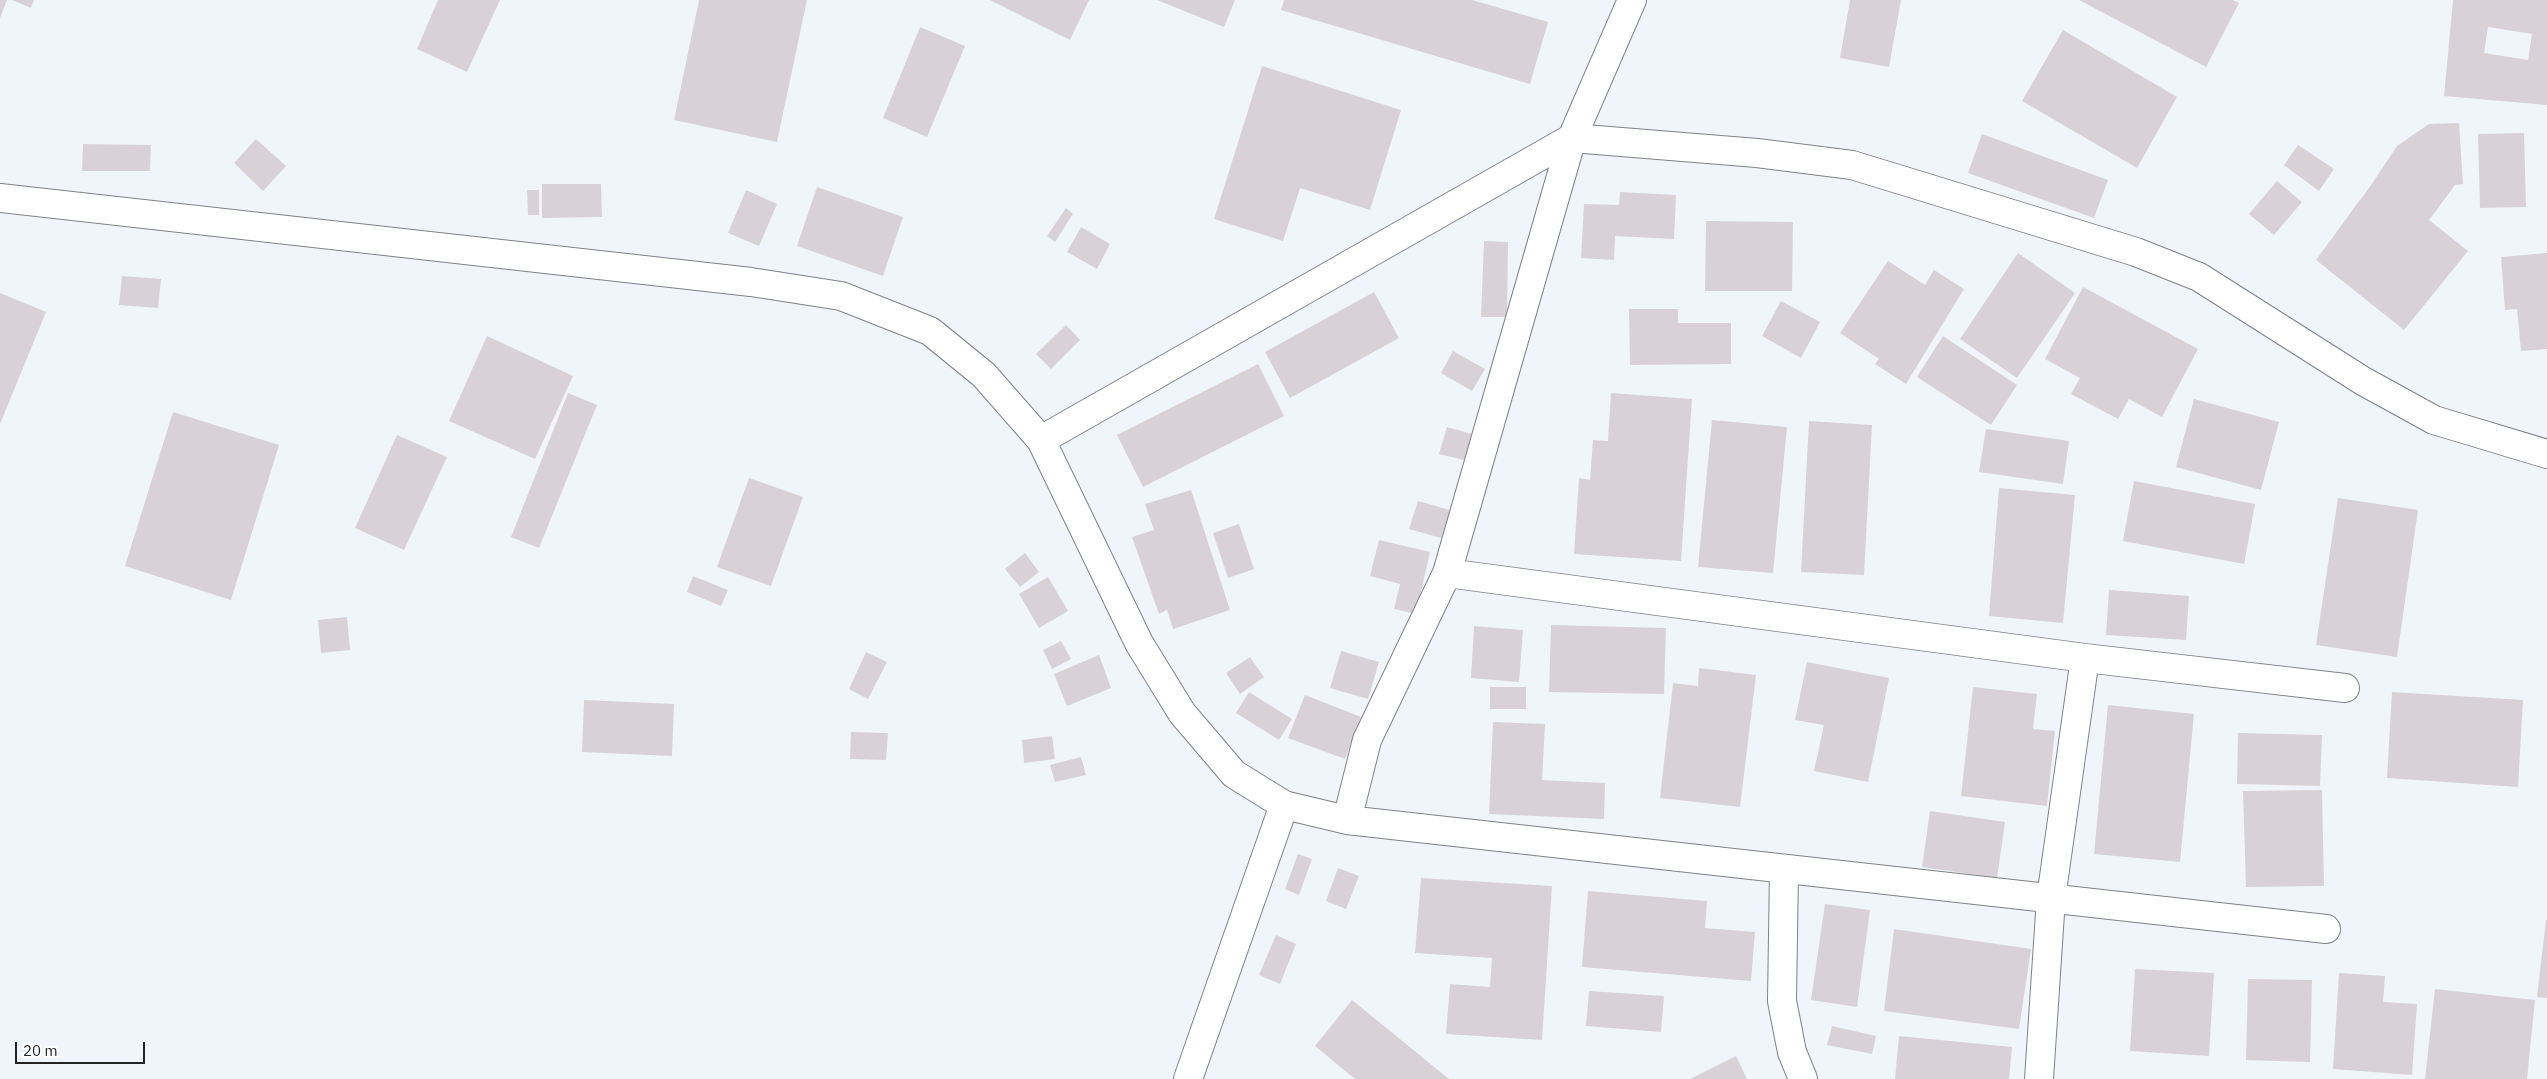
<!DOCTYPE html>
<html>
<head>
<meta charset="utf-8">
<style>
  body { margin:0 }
  #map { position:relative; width:2547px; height:1079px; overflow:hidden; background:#f0f5fb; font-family:"IBM Plex Sans",sans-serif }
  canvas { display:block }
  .scale { position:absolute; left:15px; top:1042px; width:130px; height:22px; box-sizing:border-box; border:2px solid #212325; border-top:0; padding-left:6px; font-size:15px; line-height:18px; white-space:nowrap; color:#212325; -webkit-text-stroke:4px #fff; paint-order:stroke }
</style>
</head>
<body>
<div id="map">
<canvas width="2547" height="1079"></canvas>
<div class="scale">20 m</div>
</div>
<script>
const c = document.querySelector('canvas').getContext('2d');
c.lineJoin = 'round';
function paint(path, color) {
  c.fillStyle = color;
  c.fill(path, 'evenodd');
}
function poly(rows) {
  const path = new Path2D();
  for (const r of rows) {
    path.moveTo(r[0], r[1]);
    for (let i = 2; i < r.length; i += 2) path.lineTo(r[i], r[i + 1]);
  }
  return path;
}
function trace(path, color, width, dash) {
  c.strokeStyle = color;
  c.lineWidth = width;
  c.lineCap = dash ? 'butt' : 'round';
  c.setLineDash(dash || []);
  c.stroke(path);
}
paint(poly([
  [0,0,7,0,0,18],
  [12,0,34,0,31,8],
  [438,0,500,0,467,72,417,49],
  [699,0,807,0,777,142,674,120],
  [990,0,1089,0,1070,40],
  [1157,0,1235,0,1224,27],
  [1284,0,1472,0,1548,22,1530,84,1281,10],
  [1850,0,1901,0,1889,67,1840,58],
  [2079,0,2233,0,2239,3,2206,67],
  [2453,0,2547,0,2547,105,2444,96],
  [2488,27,2532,34,2528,60,2484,53],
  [920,27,965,46,927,137,883,118],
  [2063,30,2177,97,2137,168,2022,101],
  [1262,66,1401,110,1370,210,1300,188,1283,241,1214,219],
  [2459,123,2463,184,2455,185,2429,220,2468,251,2404,330,2316,260,2371,185,2397,146,2429,124],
  [2524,133,2526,207,2480,208,2478,134],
  [1982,134,2108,180,2094,218,1968,173],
  [256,139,286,166,263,191,234,163],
  [83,144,151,145,150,171,82,171],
  [2298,145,2334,169,2319,191,2284,165],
  [2277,181,2302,202,2274,235,2249,214],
  [542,184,601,184,602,217,542,218],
  [817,187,903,217,883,276,797,246],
  [527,190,539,190,539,215,528,215],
  [746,190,777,204,759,246,728,233],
  [1620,192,1676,195,1674,239,1615,236,1614,260,1581,258,1584,204,1619,205],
  [1066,208,1073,214,1055,242,1047,236],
  [1706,221,1793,222,1792,291,1705,291],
  [1081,227,1110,244,1097,269,1067,252],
  [1484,241,1508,242,1507,317,1481,317],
  [2018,253,2075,293,2017,378,1960,339],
  [2547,253,2547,349,2521,351,2517,309,2505,310,2501,257],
  [1888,261,1925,285,1934,270,1964,289,1906,384,1875,364,1879,359,1840,333],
  [122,276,161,279,158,308,119,305],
  [2083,287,2198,349,2162,417,2129,399,2118,419,2071,394,2080,378,2045,359],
  [1374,292,1399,338,1290,398,1265,352],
  [0,293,46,312,0,424],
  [1781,301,1820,322,1801,358,1762,336],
  [1629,309,1678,309,1678,323,1731,323,1731,364,1630,365],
  [1066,325,1080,340,1051,369,1036,354],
  [487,336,573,376,535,459,449,421],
  [1943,336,2017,385,1991,425,1917,377],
  [1453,351,1485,369,1472,391,1441,373],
  [1258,364,1284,416,1143,487,1117,435],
  [568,393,597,405,539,548,511,537],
  [1611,393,1692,399,1681,561,1574,554,1579,478,1590,480,1593,440,1608,441],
  [2194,399,2279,422,2261,490,2176,467],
  [173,412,279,445,231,600,125,566],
  [1712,420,1787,427,1773,573,1698,567],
  [1809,421,1872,425,1864,575,1801,572],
  [1447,427,1472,434,1464,460,1439,454],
  [1986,429,2069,441,2063,484,1979,472],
  [397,435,447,457,404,550,355,528],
  [749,478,803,497,771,586,717,567],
  [2134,481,2255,504,2244,564,2123,541],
  [1999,488,2075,495,2063,623,1989,616],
  [1191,490,1230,610,1173,629,1167,610,1159,614,1132,537,1154,530,1145,504],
  [2338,498,2418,510,2397,657,2316,645],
  [1418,501,1450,510,1441,538,1409,529],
  [1239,524,1254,569,1228,578,1213,533],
  [1379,540,1430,552,1416,614,1394,609,1400,584,1370,576],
  [1025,553,1039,572,1020,587,1005,569],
  [693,576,728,590,721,606,687,592],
  [1048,577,1068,611,1039,628,1019,594],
  [2109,590,2189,596,2186,640,2106,635],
  [347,617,350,650,321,653,318,620],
  [1551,625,1666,628,1664,694,1549,692],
  [1474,626,1523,630,1519,682,1471,678],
  [1061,641,1071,659,1052,669,1043,650],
  [1341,651,1379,662,1368,699,1330,688],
  [866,652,887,662,868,699,849,689],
  [1099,655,1111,688,1067,706,1054,674],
  [1250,657,1264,677,1240,694,1226,673],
  [1807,662,1889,678,1868,782,1814,771,1824,725,1795,720],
  [1699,668,1756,675,1740,807,1660,798,1673,683,1698,686],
  [1490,687,1526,687,1526,709,1490,709],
  [1973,687,2037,694,2033,729,2055,731,2047,806,1961,796],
  [1249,692,1292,719,1279,740,1236,713],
  [2392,692,2523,700,2518,787,2387,778],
  [1305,695,1361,717,1345,759,1288,738],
  [584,700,674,704,672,756,582,752],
  [2108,705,2194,714,2180,862,2094,854],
  [1493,722,1545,724,1542,780,1605,783,1604,819,1489,814],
  [851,732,888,733,886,760,850,759],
  [2238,733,2322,735,2320,786,2237,784],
  [1052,736,1055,759,1024,763,1022,740],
  [1081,757,1086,775,1055,782,1050,765],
  [2322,790,2324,886,2246,887,2243,791],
  [1930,811,2005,822,1997,878,1922,867],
  [1298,854,1312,859,1299,895,1285,889],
  [1338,868,1359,876,1346,909,1326,901],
  [1421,878,1552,886,1542,1040,1446,1034,1450,984,1490,987,1492,958,1415,953],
  [1588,891,1707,901,1705,928,1755,932,1751,981,1582,967],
  [1825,904,1870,910,1857,1007,1811,1000],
  [2546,920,2547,920,2547,998,2537,997],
  [1894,929,2031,949,2019,1029,1884,1011],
  [1276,935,1296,944,1280,984,1259,975],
  [2135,969,2214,973,2209,1056,2130,1051],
  [2339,973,2385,976,2383,1002,2417,1004,2412,1075,2333,1069],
  [2248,979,2312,980,2310,1062,2246,1060],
  [2435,989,2535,1000,2527,1079,2425,1079],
  [1589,991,1664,996,1661,1032,1586,1026],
  [1352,1000,1449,1079,1355,1079,1315,1046],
  [1832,1026,1876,1036,1872,1054,1827,1045],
  [1899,1036,2012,1047,2009,1079,1895,1079],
  [1736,1056,1747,1079,1690,1079]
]), '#d8d2d8');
const street = poly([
  [0,198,751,282,841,296,930,331,984,375,1041,440,1139,643,1182,713,1234,774,1284,805,1347,820,2326,929],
  [1041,440,1572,138,1757,153,1852,165,2136,252,2199,277,2363,381,2434,420,2547,454],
  [1447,573,2085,658,2345,688],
  [1347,820,1367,740,1447,573,1572,138,1632,0],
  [1784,870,1782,1001,1792,1052,1803,1079],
  [1188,1079,1284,805],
  [2039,1079,2051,898,2085,658]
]);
trace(street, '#7e8388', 30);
trace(street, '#fff', 28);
</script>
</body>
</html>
